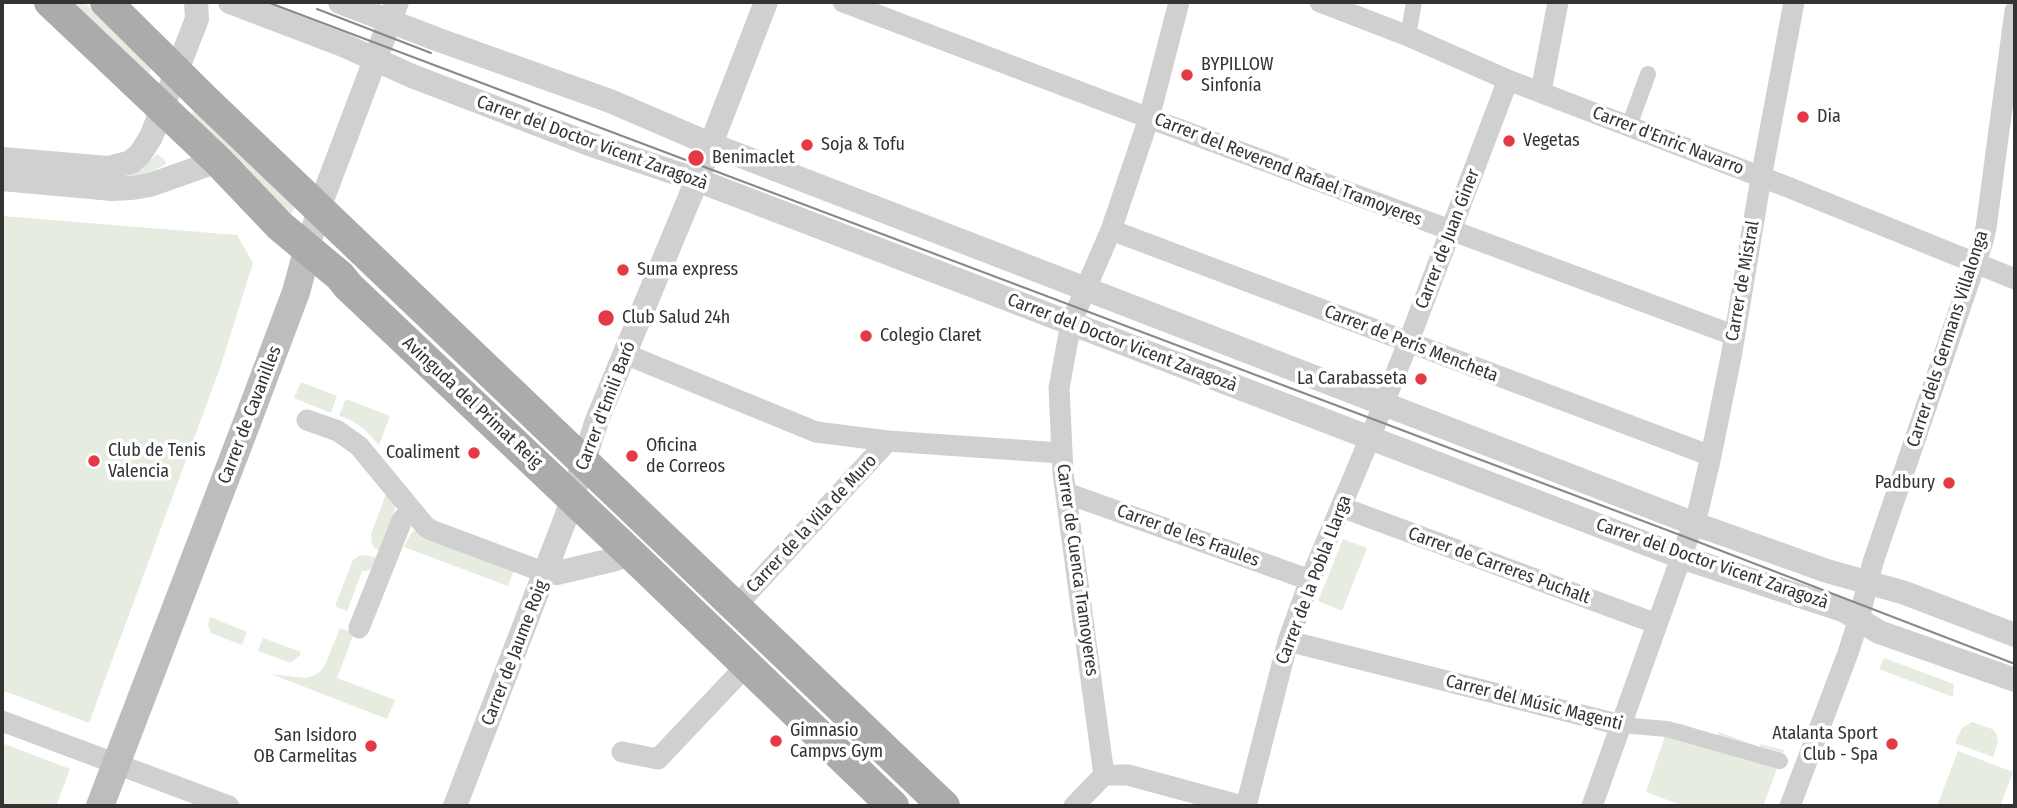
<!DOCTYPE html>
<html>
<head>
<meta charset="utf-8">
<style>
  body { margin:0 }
  #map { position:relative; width:2017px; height:808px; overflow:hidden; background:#fff; font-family:"Fira Sans Condensed",sans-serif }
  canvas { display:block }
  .frame { position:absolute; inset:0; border:4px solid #333; pointer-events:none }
</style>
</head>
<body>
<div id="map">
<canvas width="2017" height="808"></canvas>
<div class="frame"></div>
</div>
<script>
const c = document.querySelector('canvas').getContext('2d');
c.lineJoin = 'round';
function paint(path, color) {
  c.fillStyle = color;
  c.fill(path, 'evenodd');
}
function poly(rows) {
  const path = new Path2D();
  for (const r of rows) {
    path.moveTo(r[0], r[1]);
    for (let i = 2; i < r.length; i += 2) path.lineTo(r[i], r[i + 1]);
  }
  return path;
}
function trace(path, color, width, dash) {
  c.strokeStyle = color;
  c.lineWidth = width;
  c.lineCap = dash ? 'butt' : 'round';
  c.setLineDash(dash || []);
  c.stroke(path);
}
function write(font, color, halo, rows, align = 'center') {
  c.font = font + ' "Fira Sans Condensed",sans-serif';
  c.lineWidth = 7;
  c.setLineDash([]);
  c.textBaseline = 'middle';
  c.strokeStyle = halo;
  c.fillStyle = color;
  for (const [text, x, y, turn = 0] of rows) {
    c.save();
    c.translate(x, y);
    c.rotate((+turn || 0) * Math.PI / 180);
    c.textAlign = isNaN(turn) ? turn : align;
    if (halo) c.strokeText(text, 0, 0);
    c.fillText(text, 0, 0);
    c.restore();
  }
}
paint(poly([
  [69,2,84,2,152,67,148,77],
  [194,108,296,206,291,214,191,117],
  [157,154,164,159,166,164,147,174,136,179,108,177,141,169],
  [2,216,237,235,253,263,220,368,89,723,2,690],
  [301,382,337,396,331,413,294,398],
  [346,399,390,416,379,445,364,429,349,419,339,416],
  [386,494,395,504,395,509,379,550,374,548,372,544,371,534],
  [414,531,515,568,508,586,404,547,411,533],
  [1343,539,1367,548,1342,611,1318,601],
  [361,555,376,557,371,569,367,571,362,571,347,611,335,606,353,560],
  [210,617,247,632,242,645,211,633,208,624],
  [340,628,354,633,337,678,395,700,387,719,271,674,305,678,313,676,320,672,325,665],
  [263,638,301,652,299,656,293,661,288,662,258,651],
  [1884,658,1954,684,1953,697,1879,669],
  [1972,722,1992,729,1996,733,1998,742,1993,757,1955,743,1962,728],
  [1679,723,1717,736,1719,732,1760,747,1761,744,1784,750,1763,806,1683,806,1646,792,1669,724,1678,726],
  [2,743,70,769,56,806,2,806],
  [1958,751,2013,772,2000,806,1937,806]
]), '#e6ecdf');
trace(poly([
  [1408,36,1414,2],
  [1629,126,1648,74],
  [1621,725,1667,729,1780,761]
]), '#d0d0d0', 16);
trace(poly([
  [843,2,1149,118,1733,335],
  [1320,2,1408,36,1508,80,1785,186,2015,279],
  [1541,91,1558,2],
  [1111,230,1711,456],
  [625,354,816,432,888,441,1061,453],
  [307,420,338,431,359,446,425,526,431,530,546,573],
  [1066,493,1310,580],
  [1341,507,1657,624],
  [736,606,888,441],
  [359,628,402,520,411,510],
  [1288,641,1621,725],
  [2,721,229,806],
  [622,752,658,759,747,665],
  [1104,775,1128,775,1242,806],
  [1074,806,1104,775,1063,473,1059,388,1071,323,1111,230,1149,118,1179,2],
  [1246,806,1288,641,1310,580,1370,438,1408,343,1508,80],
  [1592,806,1688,538,1695,524,1711,456,1731,357,1761,178,1794,2],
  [1790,806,1848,653,1859,619,1873,562,1983,241,1986,228,2015,11]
]), '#d0d0d0', 21);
trace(poly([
  [230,2,343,45,412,76,592,145,697,180,1681,557,1843,610,1879,632,2015,680],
  [340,2,439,40,610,101,710,144,1695,524,1827,571,1905,593,2015,635],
  [2,159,108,168,131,162,140,154,151,137,197,19,196,2],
  [2,179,112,189,132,188,150,185,218,161],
  [308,248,319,208,397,2],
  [546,573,557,573,612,560,621,557,628,551],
  [455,806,566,517,597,420,697,180,766,2]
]), '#d0d0d0', 24);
trace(poly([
  [100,806,249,417,296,292,308,248]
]), '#bdbdbd', 28);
trace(poly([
  [50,2,218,161,280,226,340,276,348,286,628,551,893,806],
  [106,2,204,99,944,806]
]), '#ababab', 32);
trace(poly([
  [267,2,1688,538,2015,664],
  [317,9,431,53]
]), '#888', 2);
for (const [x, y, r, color] of [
  [1187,75,7,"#e63946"],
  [1803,117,7,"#e63946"],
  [1509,141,7,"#e63946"],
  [807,145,7,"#e63946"],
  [696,158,9,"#e63946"],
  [623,270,7,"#e63946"],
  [606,318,9,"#e63946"],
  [866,336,7,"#e63946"],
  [1421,379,7,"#e63946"],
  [474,453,7,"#e63946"],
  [632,456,7,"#e63946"],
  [94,461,7,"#e63946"],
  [1949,483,7,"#e63946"],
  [776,741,7,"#e63946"],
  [1892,744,7,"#e63946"],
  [371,746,7,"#e63946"]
]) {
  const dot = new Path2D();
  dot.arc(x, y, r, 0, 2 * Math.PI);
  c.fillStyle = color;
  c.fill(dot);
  trace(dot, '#fff', 2.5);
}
write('18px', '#333', '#fff', [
  ["BYPILLOW",1201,65],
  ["Sinfonía",1201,86],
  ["Dia",1817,117],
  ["Vegetas",1523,141],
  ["Soja & Tofu",821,145],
  ["Benimaclet",712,158],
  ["Suma express",637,270],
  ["Club Salud 24h",622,318],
  ["Colegio Claret",880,336],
  ["La Carabasseta",1407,379,"right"],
  ["Oficina",646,446],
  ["de Correos",646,467],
  ["Club de Tenis",108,451],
  ["Valencia",108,472],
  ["Coaliment",460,453,"right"],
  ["Padbury",1935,483,"right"],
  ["Gimnasio",790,731],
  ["Campvs Gym",790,752],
  ["Atalanta Sport",1878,734,"right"],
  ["Club - Spa",1878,755,"right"],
  ["San Isidoro",357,736,"right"],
  ["OB Carmelitas",357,757,"right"]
], 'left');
write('18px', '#333', '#fff', [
  ["Carrer d'Enric Navarro",1668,141,21],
  ["Carrer del Doctor Vicent Zaragozà",592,143,20],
  ["Carrer del Reverend Rafael Tramoyeres",1288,170,21],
  ["Carrer de Juan Giner",1448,239,-69],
  ["Carrer de Mistral",1743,281,-80],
  ["Carrer dels Germans Villalonga",1948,339,-72],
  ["Carrer del Doctor Vicent Zaragozà",1122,343,21],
  ["Carrer de Peris Mencheta",1411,344,21],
  ["Avinguda del Primat Reig",472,403,43],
  ["Carrer d'Emili Baró",606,406,-69],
  ["Carrer de Cavanilles",250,415,-69],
  ["Carrer de la Vila de Muro",812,524,-47],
  ["Carrer de les Fraules",1188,536,20],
  ["Carrer del Doctor Vicent Zaragozà",1712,564,19],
  ["Carrer de Carreres Puchalt",1499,566,20],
  ["Carrer de Cuenca Tramoyeres",1077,570,82],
  ["Carrer de la Pobla Llarga",1314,580,-69],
  ["Carrer de Jaume Roig",515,653,-69],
  ["Carrer del Músic Magenti",1534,703,14]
]);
</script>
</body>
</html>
